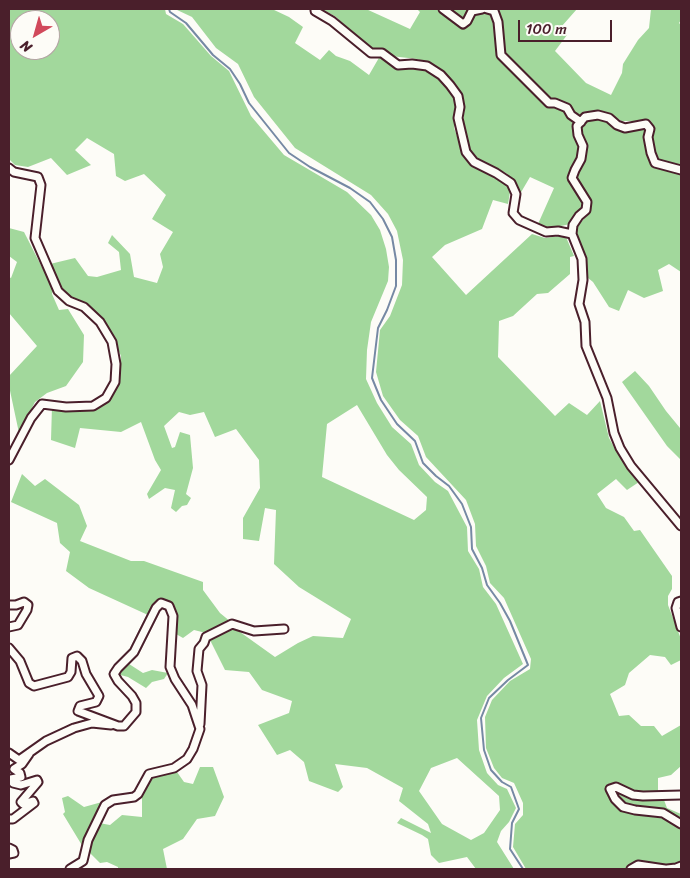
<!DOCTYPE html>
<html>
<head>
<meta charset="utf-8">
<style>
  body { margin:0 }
  #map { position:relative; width:690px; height:878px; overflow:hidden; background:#fdfcf7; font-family:Sriracha,sans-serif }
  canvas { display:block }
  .frame { position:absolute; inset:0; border:10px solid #4a1f2b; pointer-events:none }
  .north { position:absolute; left:10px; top:10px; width:50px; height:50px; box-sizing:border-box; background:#fdfcf7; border:1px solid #b5a4a5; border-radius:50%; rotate:218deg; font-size:14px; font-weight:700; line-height:20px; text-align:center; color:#4a1f2b }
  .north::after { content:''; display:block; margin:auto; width:18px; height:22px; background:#d1495b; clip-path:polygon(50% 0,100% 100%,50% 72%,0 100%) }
  .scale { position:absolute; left:518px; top:20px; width:94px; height:22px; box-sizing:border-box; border:2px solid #4a1f2b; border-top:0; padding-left:6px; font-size:15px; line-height:18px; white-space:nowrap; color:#4a1f2b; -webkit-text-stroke:4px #fdfcf7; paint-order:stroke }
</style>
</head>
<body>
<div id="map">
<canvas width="690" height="878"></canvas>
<div class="frame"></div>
<div class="north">N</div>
<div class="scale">100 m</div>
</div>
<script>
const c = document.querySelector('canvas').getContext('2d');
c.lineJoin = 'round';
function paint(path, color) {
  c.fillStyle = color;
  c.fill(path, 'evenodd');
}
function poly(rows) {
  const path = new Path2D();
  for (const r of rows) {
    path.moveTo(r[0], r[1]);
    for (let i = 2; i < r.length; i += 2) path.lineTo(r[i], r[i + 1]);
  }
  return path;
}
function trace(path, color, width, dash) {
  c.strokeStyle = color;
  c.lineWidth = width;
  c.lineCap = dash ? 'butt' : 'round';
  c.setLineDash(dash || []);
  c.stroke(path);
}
paint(poly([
  [9,9,165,9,166,14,183,24,211,56,229,71,251,116,284,155,347,192,371,215,380,230,386,249,389,267,388,281,371,322,367,350,366,379,377,403,392,427,411,444,419,465,435,482,448,491,467,527,468,551,479,569,483,587,496,604,523,664,504,678,487,696,477,720,479,750,487,773,498,785,507,789,516,808,509,822,501,831,497,842,514,869,476,869,467,857,439,863,431,855,428,839,422,835,397,823,401,818,431,833,428,824,399,801,403,788,367,768,335,764,343,787,338,792,309,781,304,762,290,750,277,755,258,725,289,713,292,701,262,690,249,672,225,670,209,638,233,627,275,657,298,643,313,636,343,638,351,619,299,587,274,564,276,510,265,508,259,541,243,539,243,518,260,488,259,460,236,429,215,437,204,412,190,415,179,412,164,426,172,448,175,447,180,432,190,435,193,468,186,494,191,498,187,505,182,506,176,512,171,508,175,490,165,488,149,499,147,494,161,470,155,460,141,422,121,432,80,428,75,448,51,440,52,406,67,409,94,409,110,399,119,380,121,356,113,337,100,315,82,302,70,297,60,288,50,264,75,258,88,276,97,277,121,270,119,252,108,243,112,235,130,254,134,277,157,283,163,267,160,254,173,232,152,219,166,195,144,174,125,181,116,176,114,154,87,138,75,150,91,165,67,175,51,158,28,167,15,165,9,159],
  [20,20,50,20,50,50,20,50],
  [357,405,387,455,399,470,427,497,426,510,414,520,322,477,327,424],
  [457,758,499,796,500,810,484,833,471,840,442,824,419,791,431,768],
  [175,9,272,9,289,17,303,27,295,43,320,60,329,50,336,56,350,61,369,75,380,56,389,62,425,68,440,77,456,97,458,106,454,128,463,152,507,184,510,192,508,204,493,200,482,229,445,245,432,257,466,295,532,234,545,238,560,236,566,237,574,256,570,257,570,274,548,293,537,294,513,316,499,321,498,357,555,416,569,403,587,415,600,401,609,438,615,449,639,482,627,490,616,479,597,494,606,508,624,517,634,531,640,530,672,576,672,589,668,596,668,605,681,639,681,660,671,665,665,657,650,655,629,673,625,685,610,694,619,716,629,715,641,726,654,726,662,736,681,725,681,766,671,775,658,778,658,791,639,791,629,789,617,783,610,783,606,788,608,796,613,803,623,810,662,815,681,828,681,862,666,867,637,861,625,869,526,869,513,847,515,824,523,815,523,803,514,783,502,778,494,768,486,748,485,717,492,700,510,681,530,669,531,659,504,598,490,583,486,566,476,546,475,524,466,500,426,457,418,436,400,420,383,396,376,372,380,330,390,316,402,285,403,260,397,231,388,214,371,195,295,148,254,97,238,64,216,48,192,17],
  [322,9,366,9,410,29,420,12,417,9,577,9,562,26,567,35,555,51,586,83,611,95,622,73,623,64,638,40,649,28,651,9,681,9,681,20,679,23,681,25,681,166,661,161,656,155,653,144,653,131,651,121,648,119,637,121,622,121,608,114,591,111,583,112,576,119,574,128,580,146,577,159,573,169,585,202,583,208,570,224,548,229,538,224,554,188,530,177,520,194,513,180,506,173,479,161,468,149,463,122,465,107,460,94,447,77,435,66,417,59,391,56,381,49,371,50,336,17],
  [597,117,607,119,616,126,646,126,647,129,645,137,647,153,651,162,657,167,681,173,681,272,669,264,658,270,663,291,644,298,628,290,619,311,609,307,593,282,588,278,585,258,577,234,577,226,590,213,592,204,575,177,583,160,587,146,581,134,580,127,586,120],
  [9,228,24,232,53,289,52,294,59,310,68,309,84,335,83,362,66,386,47,393,35,402,19,433,9,386,9,376,37,346,9,313,9,277,11,278,17,262,9,256],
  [635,371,649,386,666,411,680,428,681,427,681,460,667,446,622,382],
  [22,474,35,486,45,479,79,505,87,526,80,541,131,561,144,561,203,582,203,590,220,613,231,622,206,633,194,630,183,638,176,634,175,617,172,606,156,604,148,615,89,588,66,571,70,552,60,543,57,523,11,502],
  [126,662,143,673,152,670,168,673,164,679,152,682,146,688,128,677,117,674],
  [200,767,213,767,224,797,215,816,197,819,183,839,163,849,167,869,118,869,118,867,107,862,100,863,89,852,91,840,99,823,110,825,122,815,142,817,142,796,152,776,177,772,184,782,193,784],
  [616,790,637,799,664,800,667,808,681,814,681,822,624,806,614,793],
  [68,796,84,807,102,802,97,811,83,847,63,814,65,812,62,798]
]), '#a2d89c');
trace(poly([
  [169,9,170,12,186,23,213,55,230,69,240,84,249,103,289,153,310,167,350,188,370,202,383,219,392,237,396,260,396,286,387,310,378,328,372,378,381,400,397,424,415,441,423,463,436,476,449,486,462,504,471,527,472,549,482,568,487,585,500,603,510,621,528,665,508,680,489,698,481,718,484,750,491,770,502,782,511,787,519,809,512,823,510,849,523,869]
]), '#7689a4', 2);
const minor = poly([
  [315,9,315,11,332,21,371,53,382,53,398,65,412,64,427,66,441,75,450,85,458,96,460,107,458,118,466,152,474,162,496,173,511,183,516,194,513,213,519,220,546,232,558,231,572,234,582,259,583,280,579,304,585,322,586,346,607,398,614,433,620,448,631,466,681,526],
  [443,9,463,24,467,21,472,11,482,9],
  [487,9,494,11,498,22,501,55,549,103,555,103,567,108,571,115,581,122],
  [9,168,14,172,38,177,41,185,35,238,58,291,69,301,84,307,100,322,112,342,116,364,115,382,106,398,93,406,66,407,42,404,31,418,9,460],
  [572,234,573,225,579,216,586,210,587,202,572,178,575,170,581,159,583,146,578,135,577,126,585,117,598,115,609,118,617,125,625,128,646,124,650,129,648,137,651,153,655,163,681,170],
  [681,601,678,602,676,608,681,627],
  [9,605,16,605,24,602,28,605,27,610,18,625,9,627],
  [9,648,20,661,29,683,34,686,68,677,71,672,72,658,77,656,82,661,86,674,99,696,96,702,80,706,78,711,118,726,124,726,136,712,136,703,132,696,118,681,114,674,118,668,134,652,156,608,161,603,169,606,173,616,170,667,175,679,192,705,200,729,193,749,187,759,174,768,149,774,138,794,134,797,113,800,105,805,88,840,83,861,70,869],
  [200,724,202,685,197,671,199,649,204,643,206,637,232,624,254,631,284,629],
  [9,753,19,760,46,741,74,728,92,723,111,725],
  [681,795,643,796,633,795,616,787,610,789,615,799,623,807,635,810,663,813,681,824],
  [9,819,13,819,34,803,33,801,23,804,21,802,38,782,37,780,21,785,13,783,11,779,21,777,20,773,14,769,22,764,29,754],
  [9,848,13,850,14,853,9,854],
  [631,869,638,865,665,869],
  [667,869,676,868,681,866]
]);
trace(minor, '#4a1f2b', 11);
trace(minor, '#fdfcf7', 7);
</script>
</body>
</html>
